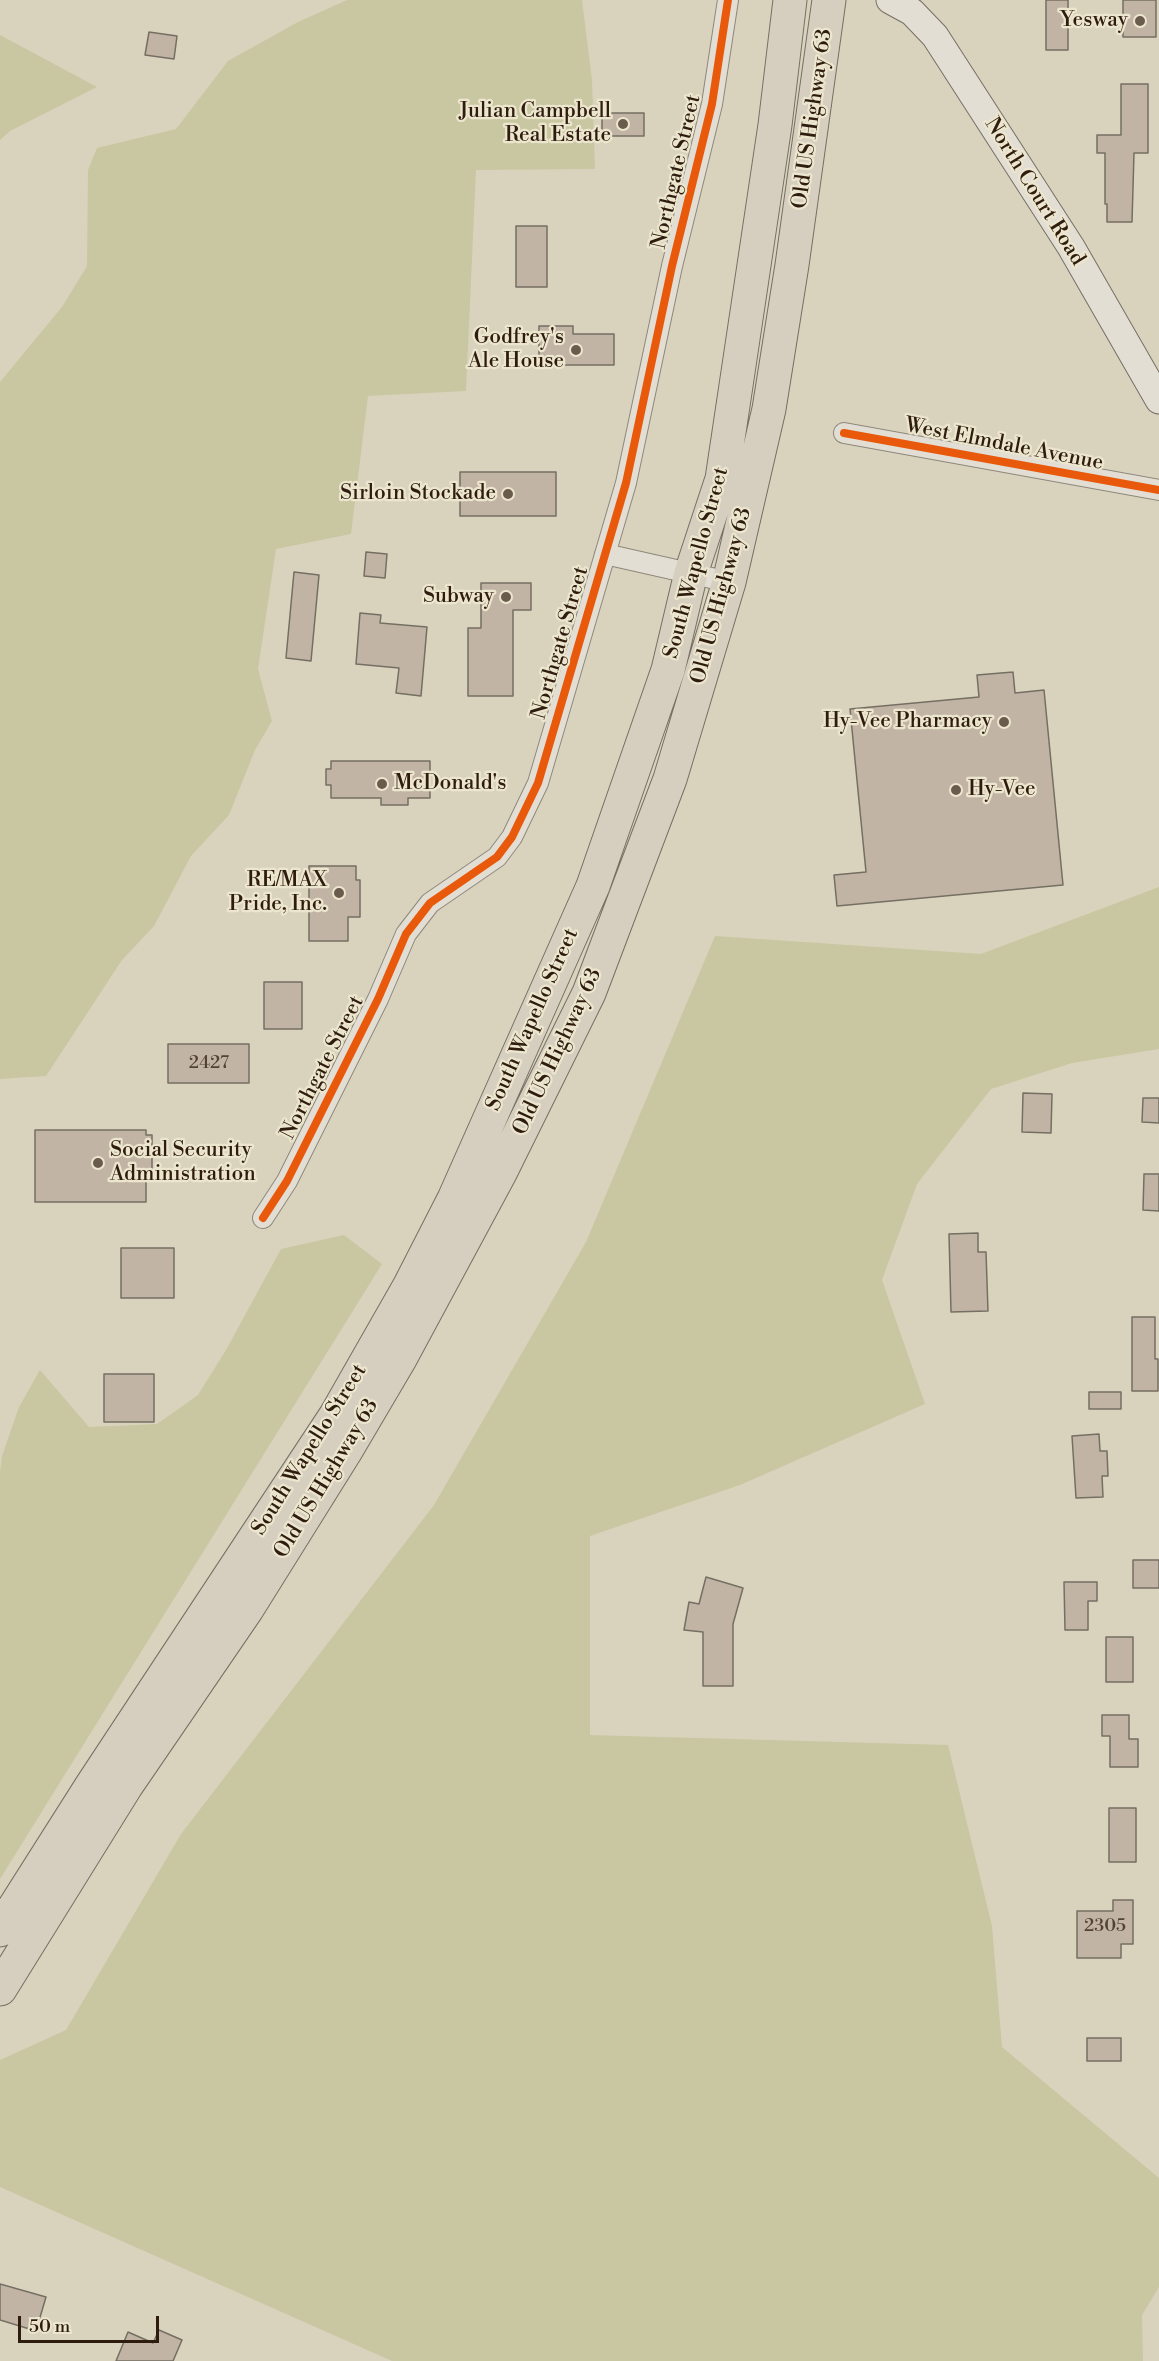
<!DOCTYPE html>
<html>
<head>
<meta charset="utf-8">
<style>
  body { margin:0 }
  #map { position:relative; width:1159px; height:2361px; overflow:hidden; background:#d9d3be; font-family:"Libre Bodoni",serif }
  canvas { display:block }
  .scale { position:absolute; left:18px; top:2316px; width:141px; height:27px; box-sizing:border-box; border:3px solid #2e1c0e; border-top:0; padding-left:8px; font-size:18px; line-height:21px; white-space:nowrap; color:#2e1c0e; -webkit-text-stroke:4px #ede6ce; paint-order:stroke }
</style>
</head>
<body>
<div id="map">
<canvas width="1159" height="2361"></canvas>
<div class="scale">50 m</div>
</div>
<script>
const c = document.querySelector('canvas').getContext('2d');
c.lineJoin = 'round';
function paint(path, color) {
  c.fillStyle = color;
  c.fill(path, 'evenodd');
}
function poly(rows) {
  const path = new Path2D();
  for (const r of rows) {
    path.moveTo(r[0], r[1]);
    for (let i = 2; i < r.length; i += 2) path.lineTo(r[i], r[i + 1]);
  }
  return path;
}
function trace(path, color, width, dash) {
  c.strokeStyle = color;
  c.lineWidth = width;
  c.lineCap = dash ? 'butt' : 'round';
  c.setLineDash(dash || []);
  c.stroke(path);
}
function write(font, color, halo, rows, align = 'center') {
  c.font = font + ' "Libre Bodoni",serif';
  c.lineWidth = 4.5;
  c.setLineDash([]);
  c.textBaseline = 'middle';
  c.strokeStyle = halo;
  c.fillStyle = color;
  for (const [text, x, y, turn = 0] of rows) {
    c.save();
    c.translate(x, y);
    c.rotate((+turn || 0) * Math.PI / 180);
    c.textAlign = isNaN(turn) ? turn : align;
    if (halo) c.strokeText(text, 0, 0);
    c.fillText(text, 0, 0);
    c.restore();
  }
}
paint(poly([
  [347,0,582,0,592,80,595,169,476,170,466,391,368,396,351,534,276,549,258,669,272,721,255,750,229,815,191,856,154,926,122,960,46,1076,0,1079,0,382,62,307,87,266,88,170,97,148,176,129,228,61,298,22],
  [0,35,97,87,10,131,0,140],
  [1159,887,1159,1049,1072,1063,991,1089,917,1184,882,1280,925,1404,740,1485,590,1536,590,1735,948,1745,992,1926,1002,2047,1159,2178,1159,2287,1142,2315,1143,2361,392,2361,0,2187,0,2060,66,2030,181,1834,434,1505,586,1242,715,936,981,954],
  [344,1235,382,1264,0,1879,0,1472,2,1456,19,1407,40,1370,89,1427,157,1424,198,1395,226,1350,281,1249]
]), '#c8c7a1');
const building = poly([
  [1046,0,1068,0,1068,50,1046,50,1046,0],
  [1123,0,1156,0,1156,37,1123,37,1123,0],
  [149,32,177,36,174,59,145,55,149,32],
  [1121,84,1148,84,1148,153,1134,153,1132,222,1107,222,1107,204,1105,204,1105,153,1097,153,1097,135,1121,135,1121,84],
  [602,113,644,113,644,136,602,136,602,113],
  [516,226,547,226,547,287,516,287,516,226],
  [539,326,573,326,573,334,614,334,614,365,539,365,539,326],
  [460,472,556,472,556,516,460,516,460,472],
  [366,552,387,554,385,578,364,576,366,552],
  [294,572,319,575,311,661,286,658,294,572],
  [481,583,531,583,531,610,513,610,513,696,468,696,468,628,481,628,481,583],
  [360,613,381,615,380,623,427,627,421,696,396,693,399,668,356,664,360,613],
  [1013,672,1015,693,1044,690,1063,885,837,906,834,875,866,872,850,709,979,697,977,675,1013,672],
  [331,761,430,761,430,798,408,798,408,805,381,805,381,798,331,798,331,785,326,785,326,769,331,769,331,761],
  [309,866,356,866,356,880,360,880,360,917,348,917,348,941,309,941,309,866],
  [264,982,302,982,302,1029,264,1029,264,982],
  [168,1044,249,1044,249,1083,168,1083,168,1044],
  [1023,1093,1052,1094,1051,1133,1022,1132,1023,1093],
  [1143,1098,1159,1098,1159,1123,1142,1122,1143,1098],
  [35,1130,146,1130,146,1135,152,1135,152,1181,146,1181,146,1202,35,1202,35,1130],
  [1144,1174,1159,1174,1159,1211,1143,1210,1144,1174],
  [978,1233,978,1252,986,1252,988,1311,951,1312,949,1234,978,1233],
  [121,1248,174,1248,174,1298,121,1298,121,1248],
  [1132,1317,1155,1317,1155,1359,1158,1359,1158,1391,1132,1391,1132,1317],
  [104,1374,154,1374,154,1422,104,1422,104,1374],
  [1089,1392,1121,1392,1121,1409,1089,1409,1089,1392],
  [1099,1434,1100,1451,1107,1451,1108,1476,1102,1476,1103,1497,1076,1498,1072,1436,1099,1434],
  [1133,1560,1159,1560,1159,1588,1133,1588,1133,1560],
  [706,1577,743,1588,733,1624,733,1686,703,1686,703,1632,684,1630,689,1602,699,1604,706,1577],
  [1064,1582,1097,1582,1097,1601,1088,1601,1088,1630,1065,1630,1064,1582],
  [1106,1637,1133,1637,1133,1682,1106,1682,1106,1637],
  [1102,1715,1129,1715,1129,1739,1138,1739,1138,1767,1110,1767,1110,1736,1102,1736,1102,1715],
  [1109,1808,1136,1808,1136,1862,1109,1862,1109,1808],
  [1113,1900,1133,1900,1133,1944,1121,1944,1121,1958,1077,1958,1077,1911,1113,1911,1113,1900],
  [1087,2038,1121,2038,1121,2061,1087,2061,1087,2038],
  [0,2284,46,2297,36,2331,0,2320,0,2284],
  [159,2330,182,2340,173,2361,116,2361,128,2332,153,2343,159,2330]
]);
paint(building, '#c2b4a5');
trace(building, '#756f63', 1.5);
const street = poly([
  [844,433,1159,490],
  [605,554,729,582],
  [263,1218,287,1181,378,999,406,934,430,903,497,857,512,837,538,783,626,483,672,266,712,104,728,0]
]);
const secondary = poly([
  [890,0,912,12,935,36,1071,247,1159,400]
]);
const highway = poly([
  [0,1930,92,1785,336,1415,409,1287,454,1199,593,886,668,670,691,573,722,479,775,125,790,0],
  [0,1989,126,1786,247,1609,345,1452,401,1357,500,1173,589,993,670,779,729,582,769,409,792,265,829,0]
]);
trace(street, '#8e887a', 22);
trace(secondary, '#756f63', 29);
trace(highway, '#756f63', 35);
trace(street, '#e2ded4', 20);
trace(secondary, '#e2ded4', 27);
trace(highway, '#d6cfc0', 33);
trace(poly([
  [844,433,1159,490],
  [263,1218,287,1181,378,999,406,934,430,903,497,857,512,837,538,783,626,483,672,266,712,104,728,0]
]), '#e8590c', 8);
for (const [x, y, r, color] of [
  [1140,21,6,"#6a5c4c"],
  [623,124,6,"#6a5c4c"],
  [576,350,6,"#6a5c4c"],
  [508,494,6,"#6a5c4c"],
  [506,597,6,"#6a5c4c"],
  [1004,722,6,"#6a5c4c"],
  [382,784,6,"#6a5c4c"],
  [956,790,6,"#6a5c4c"],
  [339,893,6,"#6a5c4c"],
  [98,1163,6,"#6a5c4c"]
]) {
  const dot = new Path2D();
  dot.arc(x, y, r, 0, 2 * Math.PI);
  c.fillStyle = color;
  c.fill(dot);
  trace(dot, '#ede6ce', 2);
}
write('18px', '#534234', null, [
  ["2427",209,1064],
  ["2305",1105,1927]
]);
write('21px', '#2e1c0e', '#ede6ce', [
  ["Yesway",1128,21],
  ["Julian Campbell",611,112],
  ["Real Estate",611,136],
  ["Godfrey's",564,338],
  ["Ale House",564,362],
  ["Sirloin Stockade",496,494],
  ["Subway",494,597],
  ["Hy-Vee Pharmacy",992,722],
  ["McDonald's",394,784,"left"],
  ["Hy-Vee",968,790,"left"],
  ["RE/MAX",327,881],
  ["Pride, Inc.",327,905],
  ["Social Security",110,1151,"left"],
  ["Administration",110,1175,"left"]
], 'right');
write('21px', '#2e1c0e', '#ede6ce', [
  ["Old US Highway 63",813,119,-82],
  ["Northgate Street",677,172,-77],
  ["North Court Road",1034,192,58],
  ["West Elmdale Avenue",1004,445,11],
  ["South Wapello Street",697,563,-75],
  ["Old US Highway 63",722,596,-75],
  ["Northgate Street",561,643,-74],
  ["South Wapello Street",533,1020,-66],
  ["Old US Highway 63",558,1052,-65],
  ["Northgate Street",323,1068,-63],
  ["South Wapello Street",310,1450,-58],
  ["Old US Highway 63",327,1479,-59]
]);
</script>
</body>
</html>
